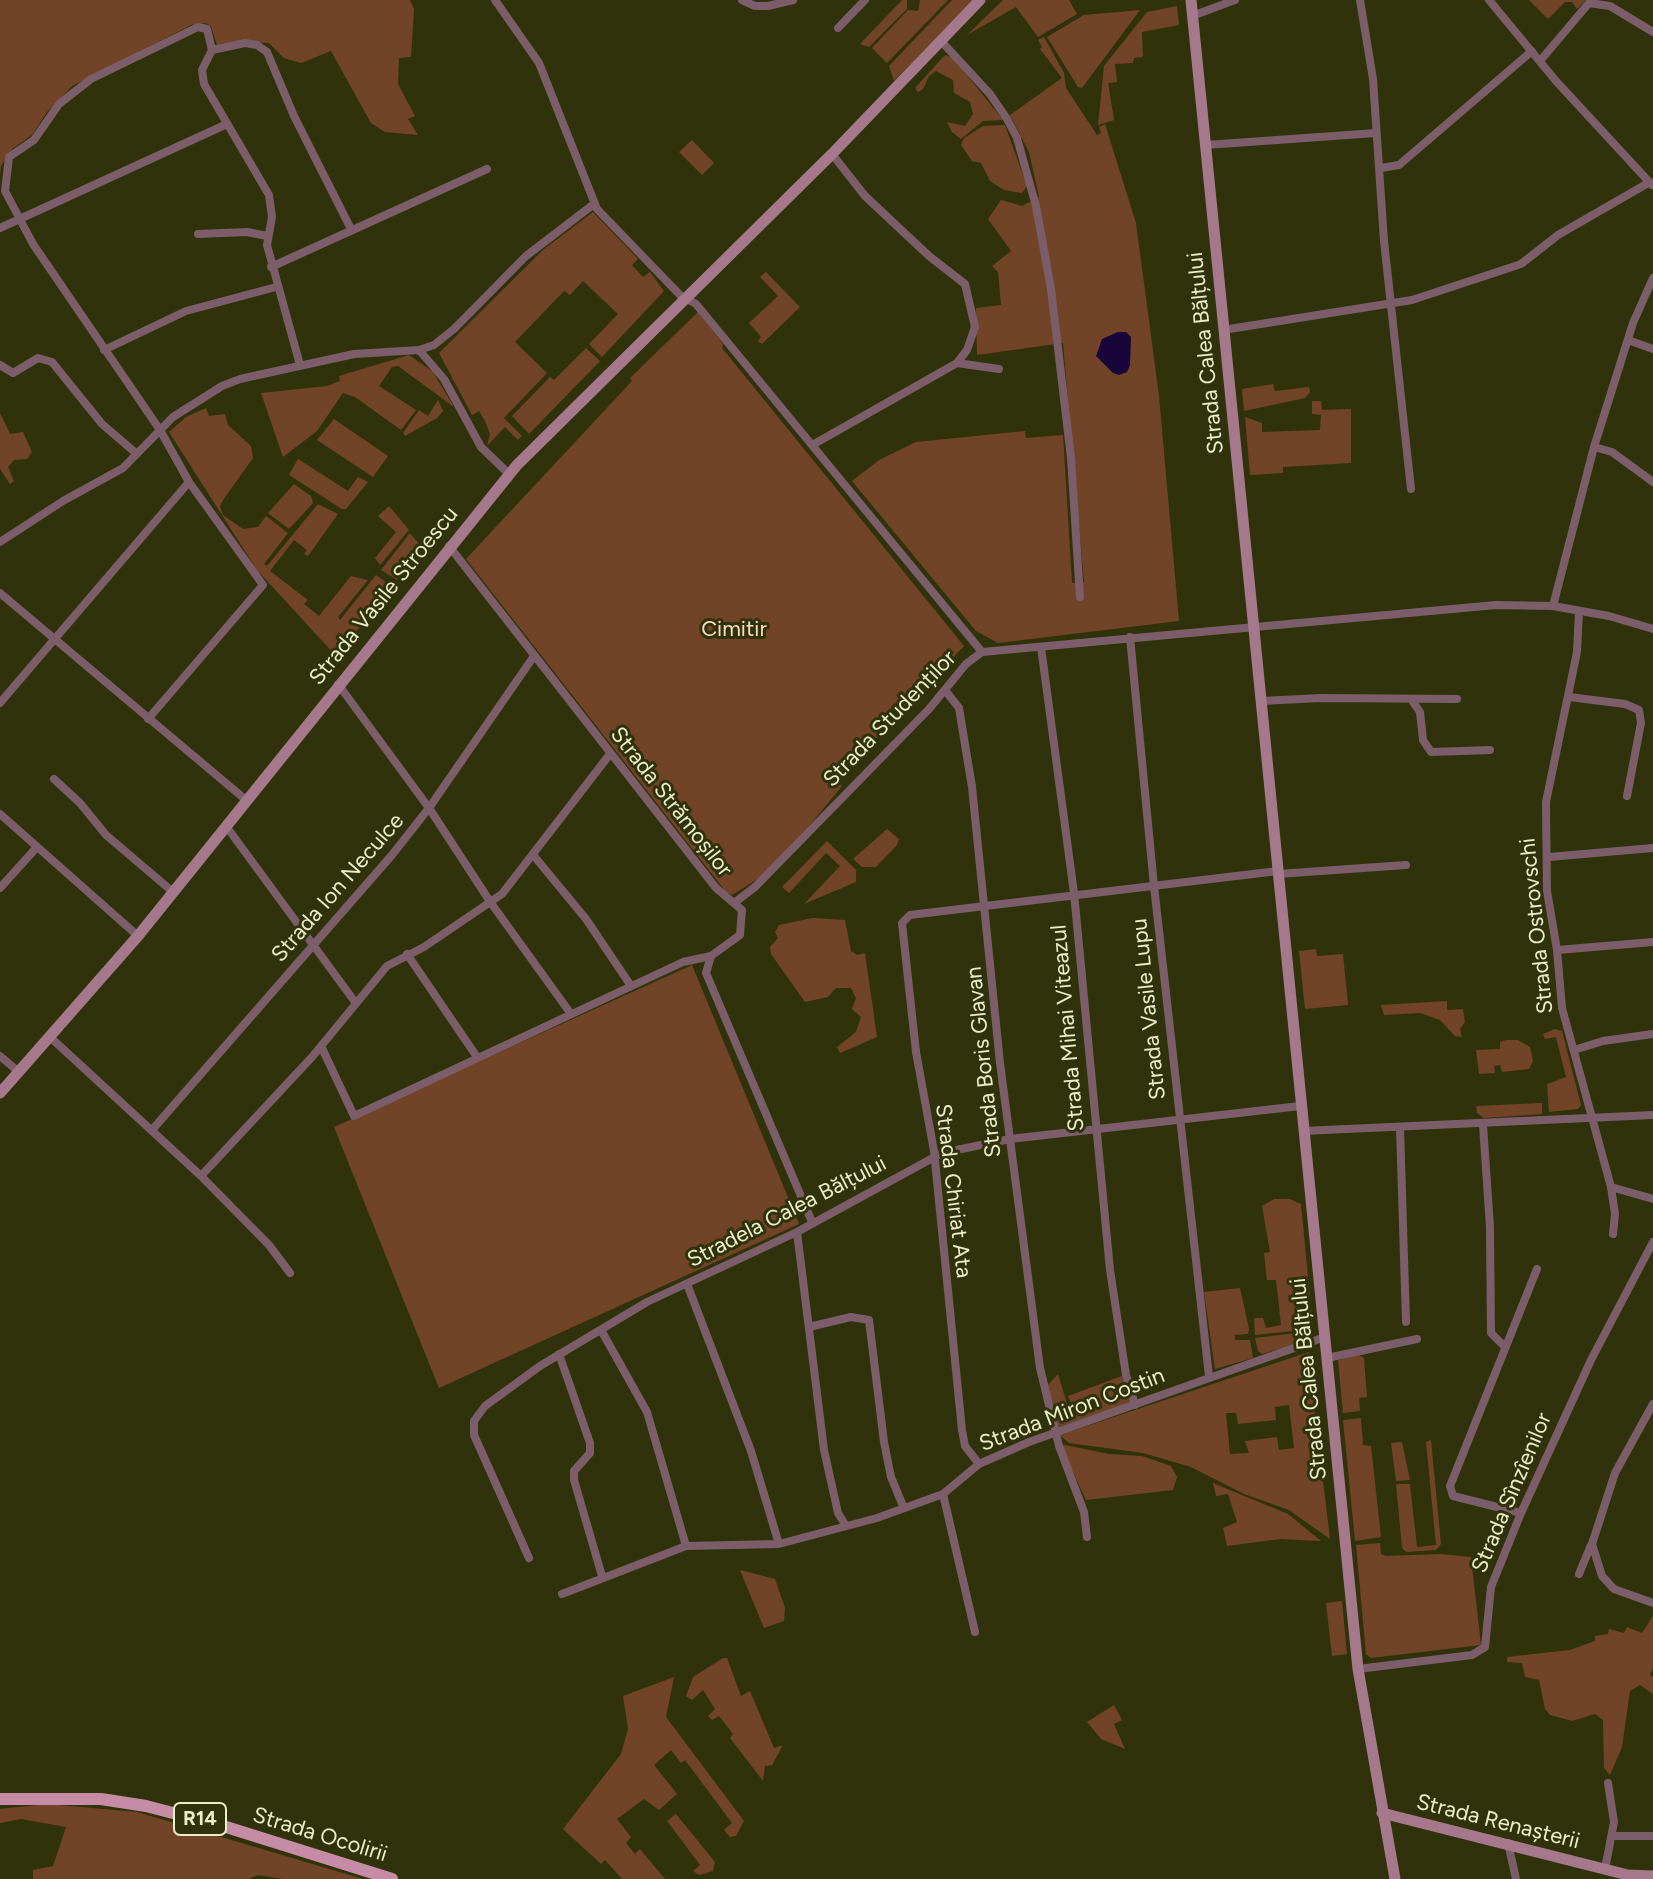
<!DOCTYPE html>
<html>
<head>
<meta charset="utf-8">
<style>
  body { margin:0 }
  canvas { display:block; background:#30320b }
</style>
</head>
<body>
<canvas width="1653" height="1879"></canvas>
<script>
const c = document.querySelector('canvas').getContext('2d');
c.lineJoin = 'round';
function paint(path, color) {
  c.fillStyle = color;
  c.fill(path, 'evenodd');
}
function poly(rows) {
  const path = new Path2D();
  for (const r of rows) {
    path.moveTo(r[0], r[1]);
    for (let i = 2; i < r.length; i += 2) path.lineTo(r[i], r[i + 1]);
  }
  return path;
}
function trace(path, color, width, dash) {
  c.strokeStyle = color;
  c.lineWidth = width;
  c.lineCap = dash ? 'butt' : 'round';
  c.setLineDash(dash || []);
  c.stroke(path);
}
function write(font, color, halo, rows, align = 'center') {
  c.font = font + ' Figtree,sans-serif';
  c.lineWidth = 6;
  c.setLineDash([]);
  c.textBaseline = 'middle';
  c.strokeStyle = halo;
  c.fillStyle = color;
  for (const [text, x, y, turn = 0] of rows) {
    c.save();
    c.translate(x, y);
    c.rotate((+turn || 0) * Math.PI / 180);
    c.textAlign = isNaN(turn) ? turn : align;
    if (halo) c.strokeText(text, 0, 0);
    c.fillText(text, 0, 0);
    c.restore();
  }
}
paint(poly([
  [0,0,410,0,414,9,411,57,399,58,398,84,415,116,408,119,418,135,385,132,371,123,331,51,301,63,284,58,269,43,234,41,217,45,211,26,205,23,191,25,72,86,47,112,32,135,12,149,1,166,0,175],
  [902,0,907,0,907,9,869,47,860,44],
  [920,0,948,0,887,63,872,48,908,10,918,11],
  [952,0,973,0,894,81,889,66],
  [1003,0,1069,0,1077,14,1038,37,1016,7,967,35],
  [1529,0,1586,0,1577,9,1572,2,1565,2,1548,19],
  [1177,6,1179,25,1142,32,1143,57,1134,58,1133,63,1115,64,1117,82,1108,83,1114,120,1098,125,1104,66,1147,12],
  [1140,10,1082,88,1078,87,1047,37,1084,15],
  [1044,37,1064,73,1066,88,1097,135,1101,133,1099,127,1105,124,1136,223,1159,396,1179,621,998,643,976,631,852,481,879,460,916,442,1025,431,1026,438,1063,435,1072,583,1084,582,1063,343,977,355,976,308,1001,305,998,272,992,266,1011,251,988,219,1001,200,1022,206,1039,197,1029,152,1010,115,1062,78,1040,49,1042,47,1038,40],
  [945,55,953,58,1003,120,983,121,961,139,952,132,947,122,965,126,973,114,970,102,954,93,953,80,936,71,929,76,923,89,918,92,915,88],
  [1005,125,1027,186,1022,193,1004,190,990,181,981,163,972,161,961,145,964,138,983,126],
  [692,140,714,163,702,175,679,152],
  [593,212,638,259,632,265,643,277,650,272,664,291,602,357,589,344,618,314,583,281,570,295,564,291,515,342,547,373,504,418,522,436,518,440,505,427,487,446,490,434,485,421,479,411,472,415,439,353,543,250],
  [766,272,800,307,762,344,758,341,761,337,749,323,778,296,760,277],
  [698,312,723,344,722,348,964,646,836,780,842,786,810,825,761,877,732,895,726,892,466,559,632,381,630,378],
  [586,348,600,361,529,434,512,416,550,377,554,380],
  [409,355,433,372,454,407,398,366,392,367,379,386,416,410,401,430,355,397,343,393,317,431,283,457,261,393,327,386,340,381,339,376],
  [1273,384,1275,391,1309,387,1310,392,1305,398,1244,411,1242,389],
  [438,400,443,411,437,418,405,436,403,433,419,410,428,416],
  [1312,401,1321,401,1322,410,1351,409,1351,463,1283,467,1283,473,1250,475,1245,417,1262,423,1262,432,1320,430,1321,415,1312,414],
  [206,408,209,416,225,414,228,425,251,446,253,458,223,500,220,506,223,515,243,529,258,527,266,516,288,533,264,564,267,566,318,504,338,514,308,556,304,554,307,550,294,540,270,571,308,600,304,604,319,616,351,576,368,580,338,617,340,620,376,575,393,587,336,656,257,570,169,432,186,417],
  [0,413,10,434,23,432,32,452,27,459,14,460,8,467,14,481,10,484,0,469],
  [334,419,388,456,373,477,317,440],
  [298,459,348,491,358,477,368,482,346,509,342,509,289,475],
  [294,484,311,496,313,503,289,529,268,513],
  [389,506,409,530,380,565,375,558,396,532,378,516],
  [410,533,423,549,397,580,381,570],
  [887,829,899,839,897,845,876,867,862,867,853,859],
  [827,841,856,870,856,882,804,904,840,866,826,853,789,893,782,887],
  [812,918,845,920,851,951,857,955,865,953,877,1037,840,1053,837,1047,856,1032,861,1017,852,1009,856,998,851,988,836,988,828,997,805,1002,771,954,770,947,778,938,775,932,779,925],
  [1316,949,1317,956,1343,954,1348,1005,1305,1009,1299,951],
  [692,965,799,1224,439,1388,334,1127],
  [1447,1001,1447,1010,1463,1009,1465,1022,1460,1029,1462,1037,1455,1036,1440,1020,1420,1013,1384,1015,1381,1005],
  [1555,1029,1562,1031,1581,1105,1578,1109,1549,1112,1547,1084,1566,1077,1556,1037,1545,1039,1543,1034],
  [1506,1040,1518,1040,1530,1047,1533,1061,1529,1069,1502,1072,1500,1065,1494,1066,1495,1073,1479,1074,1476,1050,1500,1049,1500,1042],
  [1542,1103,1542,1114,1484,1118,1477,1113,1476,1106],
  [1274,1199,1290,1199,1301,1204,1313,1329,1255,1335,1254,1318,1263,1318,1266,1328,1281,1325,1276,1280,1267,1280,1264,1253,1270,1252,1262,1206],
  [1240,1288,1249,1329,1248,1334,1235,1335,1235,1340,1250,1340,1253,1358,1215,1369,1204,1292],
  [1313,1331,1312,1340,1262,1354,1258,1351,1255,1338],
  [1309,1352,1311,1383,1307,1386,1312,1390,1330,1539,1289,1510,1244,1494,1191,1467,1143,1453,1069,1443,1060,1435],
  [1289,1405,1294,1448,1279,1450,1277,1437,1245,1441,1249,1453,1230,1454,1226,1413,1236,1413,1238,1424,1276,1420,1275,1407],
  [1359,1355,1364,1358,1367,1397,1359,1398,1360,1411,1343,1413,1338,1360],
  [1058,1374,1068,1407,1072,1405,1068,1396,1122,1376,1130,1403,1056,1428,1047,1386],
  [1361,1418,1363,1445,1371,1446,1381,1537,1355,1541,1343,1420],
  [1431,1440,1441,1544,1436,1550,1406,1552,1402,1548,1396,1484,1410,1484,1417,1547,1436,1545,1426,1442],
  [1402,1442,1410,1480,1396,1481,1391,1443],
  [1060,1444,1109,1454,1142,1456,1171,1466,1177,1477,1173,1490,1086,1500],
  [1213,1483,1288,1514,1321,1541,1280,1539,1227,1546,1223,1528,1237,1522,1228,1494,1216,1496],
  [1380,1543,1381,1554,1386,1556,1440,1554,1471,1557,1481,1645,1371,1658,1366,1654,1356,1545],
  [740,1570,775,1579,785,1608,784,1621,764,1628],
  [1342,1601,1347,1654,1332,1656,1326,1603],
  [1653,1616,1653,1667,1650,1675,1653,1677,1653,1694,1640,1685,1630,1691,1622,1747,1610,1775,1604,1768,1603,1720,1595,1714,1572,1721,1550,1715,1545,1709,1539,1680,1525,1677,1522,1663,1507,1662,1507,1657,1570,1650,1595,1641,1595,1636,1608,1634,1609,1629,1624,1633,1627,1627,1642,1633],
  [723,1658,727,1658,741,1696,750,1691,774,1748,783,1745,772,1765,765,1766,763,1781,730,1738,733,1734,719,1716,712,1720,708,1716,715,1709,703,1690,692,1700,686,1696,693,1677],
  [674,1677,666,1717,744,1821,736,1836,730,1837,724,1830,732,1823,685,1760,681,1763,671,1750,654,1765,677,1794,659,1810,644,1799,617,1819,631,1837,626,1843,635,1854,640,1849,665,1879,622,1879,605,1860,601,1864,563,1829,621,1754,628,1729,623,1696],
  [1114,1705,1122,1720,1114,1724,1125,1749,1101,1739,1087,1722],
  [47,1804,137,1812,363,1879,283,1879,258,1875,249,1879,33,1879,33,1870,53,1866,66,1827,21,1819,0,1823,0,1809],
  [676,1814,715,1862,713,1871,699,1875,693,1871,700,1865,667,1821]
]), '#714427');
paint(poly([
  [1118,332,1126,332,1131,337,1130,365,1127,372,1119,375,1113,373,1096,356,1102,339]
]), '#180539');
trace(poly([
  [495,0,539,63,597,209,680,295,696,304,982,652],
  [742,0,755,6,768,6,793,0],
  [1360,0,1373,79,1384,241,1411,489],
  [1489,0,1556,81,1652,185],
  [1192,16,1235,0],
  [838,28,865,0],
  [941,41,990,94,1007,119,1017,138,1036,206,1051,289,1071,458,1080,597],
  [212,50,202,70,204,84,269,195,272,217,267,245,300,365],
  [212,50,245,43,257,45,267,52,294,116,351,229],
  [1540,61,1589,3,1610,6,1653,32],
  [1206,145,1376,133],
  [832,154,865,196,929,256,965,284,975,327,967,350,957,363],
  [1381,168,1399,165,1532,51],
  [0,228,227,124],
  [198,234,247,232,267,236],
  [271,267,487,169],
  [1223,330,1412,300,1503,270,1521,264,1558,235,1650,182],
  [1628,340,1653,349],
  [104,350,186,311,276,287],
  [419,350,444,379,481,447,509,474],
  [0,365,13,373,38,358,52,362,102,424,137,454],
  [814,444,957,363,999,369],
  [1594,447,1612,452,1653,482],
  [0,542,63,501,123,468,173,417,222,386,240,379,354,354,419,350,434,345,454,329,526,256,594,204],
  [449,546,716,888,742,910,740,935,711,956,706,973,812,1222],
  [0,593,246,800],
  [1553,606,1594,447,1633,323,1653,278],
  [1579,611,1577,652,1546,802,1547,891,1557,950,1562,1008,1611,1187,1615,1214,1613,1234],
  [1130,637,1154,886,1209,1376],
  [1041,647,1074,893,1110,1270,1126,1375,1135,1405],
  [338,684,429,808,491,903,571,1014],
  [945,690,959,708,972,787,1000,1063,1040,1368,1059,1446,1084,1512,1087,1537],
  [1569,697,1625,704,1639,710,1641,723,1627,796],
  [1411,699,1420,712,1423,740,1431,752,1490,750],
  [1261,701,1321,698,1457,699],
  [0,703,189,482,160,430,33,244,5,191,9,157,34,140,59,104,91,79,198,27,207,29,212,50],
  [148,719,263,585,189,482],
  [54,779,80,803,106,835,173,892],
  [0,814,138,936],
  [226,826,355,1002],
  [534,856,586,919,631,986],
  [1549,857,1653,848],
  [1278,874,1406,865],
  [0,888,37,847],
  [734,903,755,887,929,709,966,664,982,652,1496,605,1553,606,1609,616,1653,629],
  [1557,950,1653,942],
  [407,954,477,1057],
  [50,1037,201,1176,269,1245,290,1273],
  [321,1046,354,1116,683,962,711,956],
  [1574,1050,1603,1041,1653,1034],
  [0,1056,19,1072],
  [1483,1125,1490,1227,1491,1333,1505,1347],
  [1400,1128,1406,1322],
  [152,1130,392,855,429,808,534,656],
  [1303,1131,1653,1115],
  [201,1176,312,1057,387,966,424,947,502,894,610,754],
  [1611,1187,1653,1199],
  [797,1232,824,1450,838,1513,846,1526],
  [687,1284,751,1451,779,1544],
  [809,1327,851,1317,869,1320,884,1442,891,1477,903,1506],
  [601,1330,647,1412,686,1546],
  [559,1354,590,1443,590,1453,574,1471,574,1480,602,1576],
  [1327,1358,1417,1339],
  [1653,1404,1615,1473,1592,1544,1602,1576,1614,1589,1653,1603],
  [979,1464,965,1446,962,1430,934,1151,916,1052,902,923,910,915,1278,871],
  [943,1494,975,1632],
  [1521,1513,1453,1496,1450,1486,1537,1269],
  [529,1558,474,1435,474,1421,485,1406,540,1366,647,1302,797,1232,942,1153,1010,1139,1300,1106],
  [1579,1574,1591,1545],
  [562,1594,686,1546,779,1544,877,1518,943,1494,979,1464,1029,1442,1325,1337],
  [1358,1669,1472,1655,1485,1647,1491,1587,1521,1513,1591,1360,1653,1242],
  [1614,1836,1653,1836],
  [1508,1843,1516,1879],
  [1605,1869,1614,1822,1608,1783]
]), '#7b5e6a', 8);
trace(poly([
  [1191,0,1358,1669,1395,1879],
  [0,1093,138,936,517,465,832,154,980,0],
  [1382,1813,1628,1875,1653,1876]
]), '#a6788b', 11);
trace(poly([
  [0,1799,101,1799,146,1806,223,1826,392,1879]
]), '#c78ca5', 12);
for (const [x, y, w] of [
  [200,1819,52]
]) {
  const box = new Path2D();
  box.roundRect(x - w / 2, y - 16, w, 32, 6);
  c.fillStyle = '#30320b';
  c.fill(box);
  trace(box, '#eaeeca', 2);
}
write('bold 20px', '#eaeeca', null, [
  ["R14",200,1819]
]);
write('22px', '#eaeeca', '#30320b', [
  ["Strada Calea Bălțului",1206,353,-96],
  ["Strada Vasile Stroescu",384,596,-51],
  ["Strada Studenților",890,719,-46],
  ["Strada Strămoșilor",671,802,52],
  ["Strada Ion Neculce",338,888,-49],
  ["Strada Ostrovschi",1537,926,-96],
  ["Strada Vasile Lupu",1149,1009,-96],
  ["Strada Mihai Viteazul",1068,1028,-95],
  ["Strada Boris Glavan",984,1062,-96],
  ["Strada Chiriat Ata",953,1191,83],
  ["Stradela Calea Bălțului",787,1212,-27],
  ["Strada Calea Bălțului",1309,1379,-96],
  ["Strada Miron Costin",1072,1410,-21],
  ["Strada Sînzîenilor",1512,1493,-67],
  ["Strada Renașterii",1498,1822,14],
  ["Strada Ocolirii",320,1835,17]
]);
write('22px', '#fddac5', '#30320b', [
  ["Cimitir",734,630]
]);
</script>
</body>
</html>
